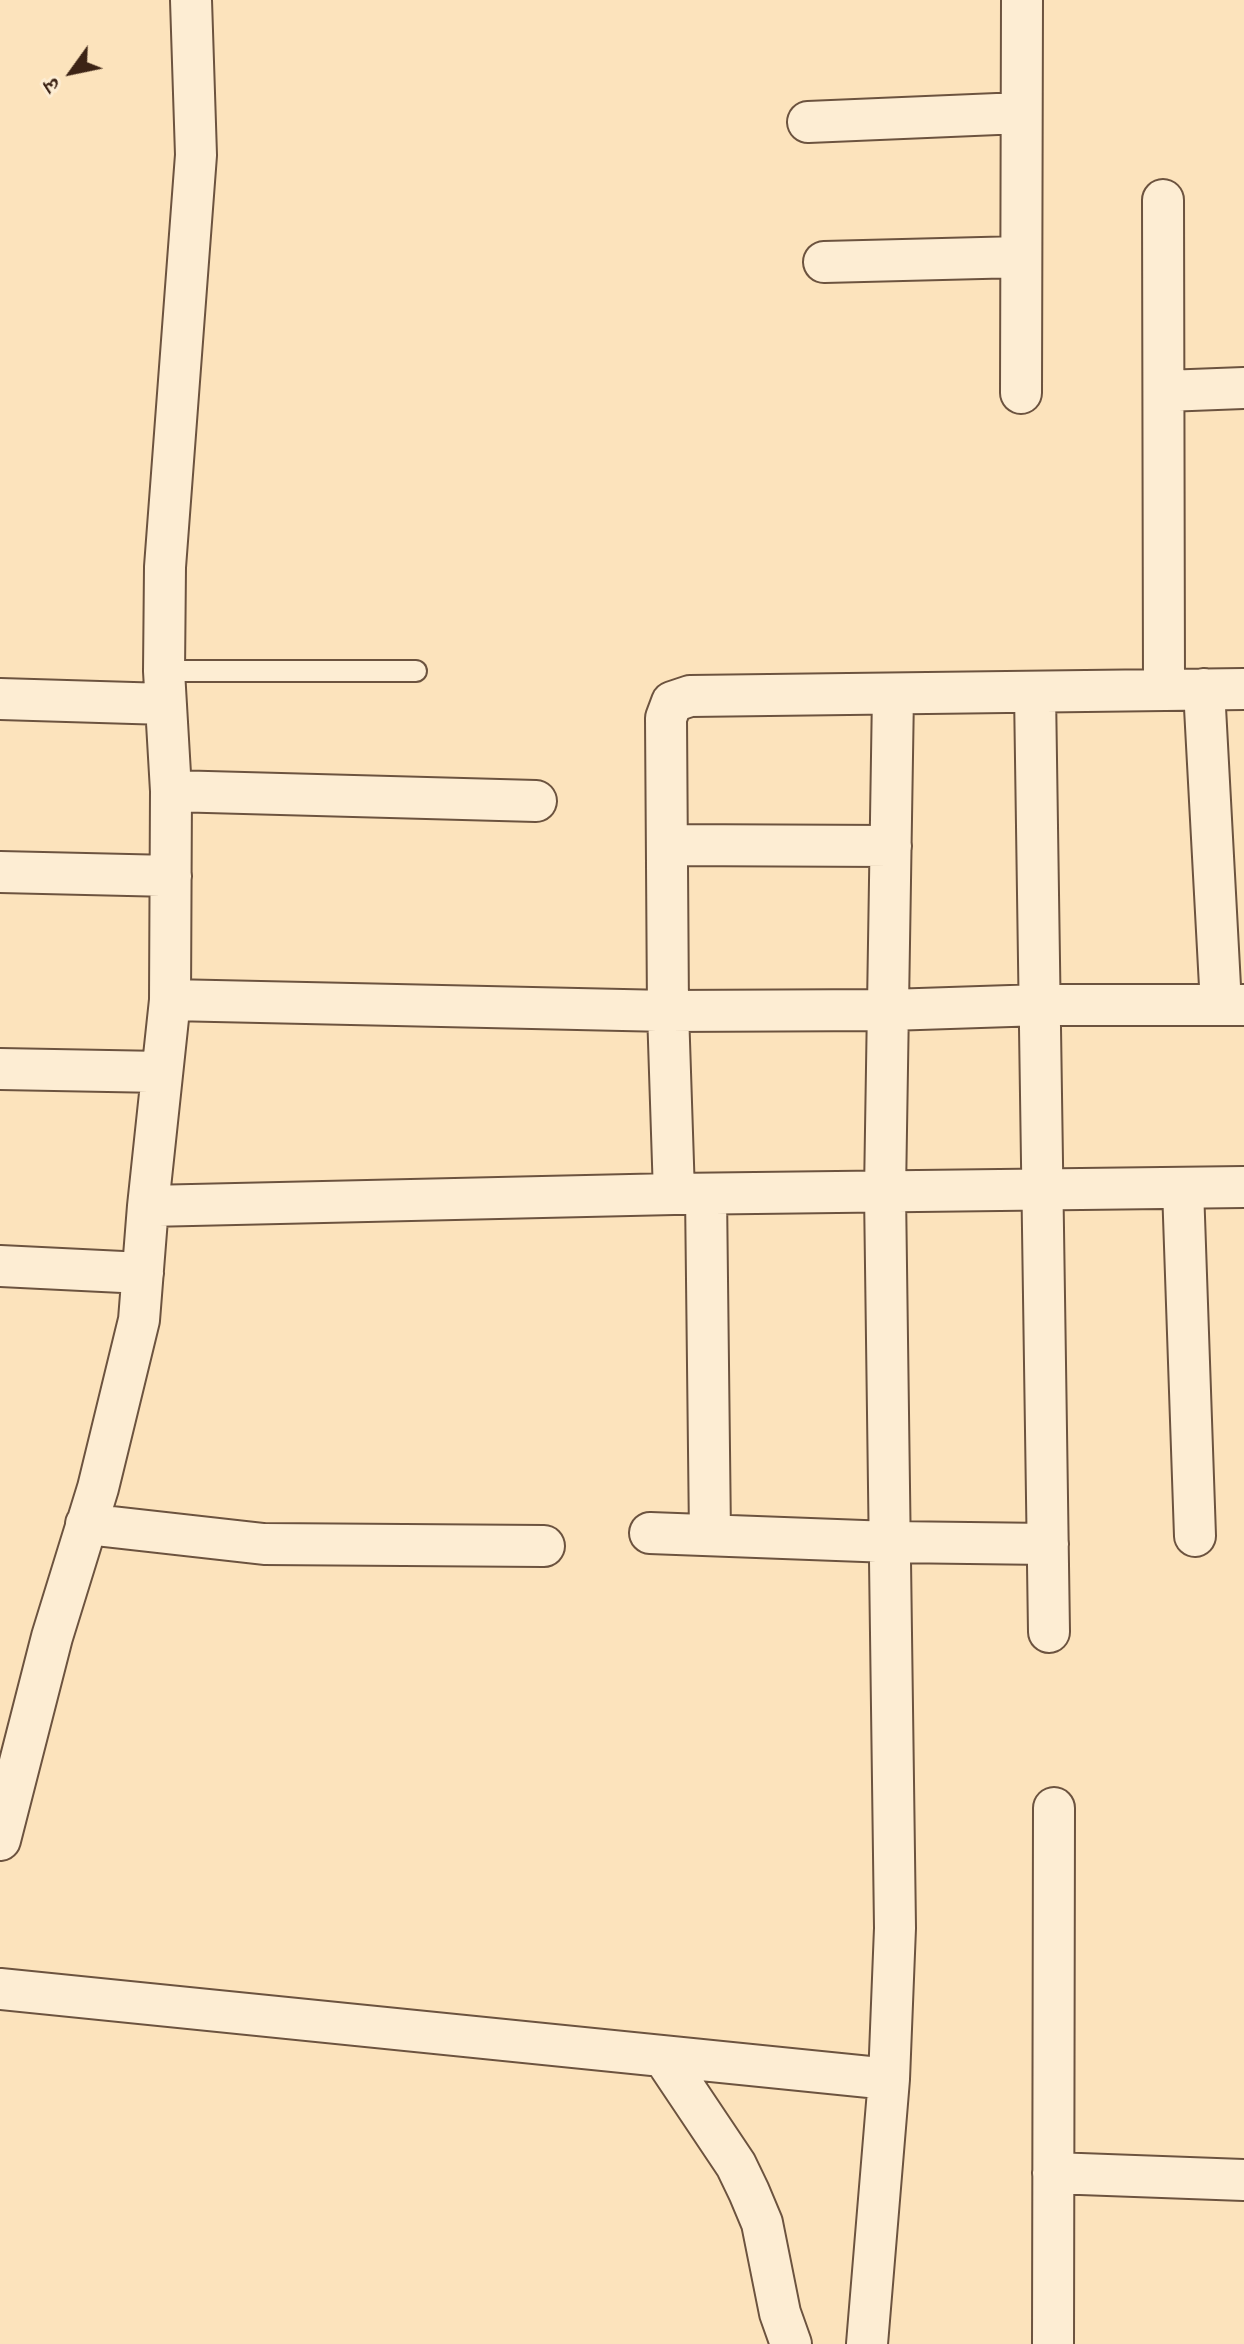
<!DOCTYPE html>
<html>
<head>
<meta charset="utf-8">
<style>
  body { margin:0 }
  #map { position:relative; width:1244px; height:2344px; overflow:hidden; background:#fce3bc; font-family:"IM FELL Double Pica","Noto Serif Devanagari",serif }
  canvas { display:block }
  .north { position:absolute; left:32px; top:32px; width:80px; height:80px; -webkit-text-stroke:6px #fdedd3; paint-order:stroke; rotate:237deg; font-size:22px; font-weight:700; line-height:32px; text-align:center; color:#3c2315 }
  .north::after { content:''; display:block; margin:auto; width:28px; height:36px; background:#3c2315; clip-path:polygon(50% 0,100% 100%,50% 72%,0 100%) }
</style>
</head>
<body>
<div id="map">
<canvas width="1244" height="2344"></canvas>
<div class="north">उ</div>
</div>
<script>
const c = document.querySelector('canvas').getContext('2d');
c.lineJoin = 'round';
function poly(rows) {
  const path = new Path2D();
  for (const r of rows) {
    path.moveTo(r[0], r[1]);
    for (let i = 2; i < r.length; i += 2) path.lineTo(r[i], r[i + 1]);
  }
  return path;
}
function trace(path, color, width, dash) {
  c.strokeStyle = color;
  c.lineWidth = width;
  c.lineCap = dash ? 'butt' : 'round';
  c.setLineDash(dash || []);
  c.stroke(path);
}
const service = poly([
  [164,671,416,671]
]);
const minor = poly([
  [808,122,1021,113],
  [1163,200,1164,689],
  [824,262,1021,257],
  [1165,391,1244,388],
  [1021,393,1022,0],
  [1204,689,1221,1005],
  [1035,692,1049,1632],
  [0,699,166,704],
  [171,791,536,801],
  [667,845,891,846],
  [0,872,171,876],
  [170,1000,668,1011,889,1010,1041,1005,1244,1005],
  [0,1069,162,1072],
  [1183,1188,1195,1536],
  [674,1194,668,1011,666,718,672,702,690,696,1244,689],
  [706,1194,710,1535],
  [148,1206,674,1194,1244,1187],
  [0,1266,143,1273],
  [86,1524,264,1544,544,1546],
  [650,1533,890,1542,1048,1544],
  [0,1840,52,1637,98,1488,139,1320,148,1206,170,1000,171,791,164,671,165,567,196,155,191,0],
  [0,1989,889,2079],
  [663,2056,736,2165,749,2192,762,2223,780,2313,791,2344],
  [1053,2173,1244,2180],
  [867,2344,889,2079,895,1928,885,1192,893,694],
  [1053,2344,1054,1808]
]);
trace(service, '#6c533f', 24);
trace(minor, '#6c533f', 44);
trace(service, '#fdedd3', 20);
trace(minor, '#fdedd3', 40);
</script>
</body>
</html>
